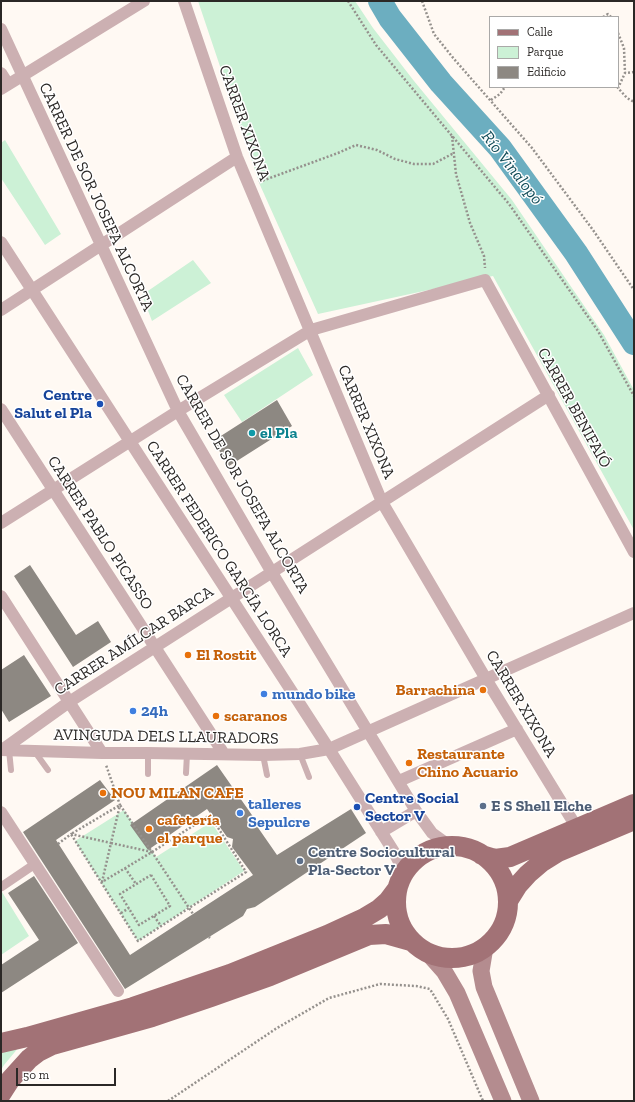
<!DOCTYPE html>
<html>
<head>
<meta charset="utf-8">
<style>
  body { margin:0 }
  #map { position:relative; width:635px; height:1102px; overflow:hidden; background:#fff9f3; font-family:"Zilla Slab",serif }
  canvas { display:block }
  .frame { position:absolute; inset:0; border:2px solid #2b2826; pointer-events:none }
  .legend { position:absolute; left:489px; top:16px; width:130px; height:72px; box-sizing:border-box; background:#fff; border:1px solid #aaa9a8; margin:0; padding:5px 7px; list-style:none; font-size:12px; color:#2b2826 }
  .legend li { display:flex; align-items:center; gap:8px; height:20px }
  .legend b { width:20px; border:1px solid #aaa9a8 }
  .scale { position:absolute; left:16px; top:1068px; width:100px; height:18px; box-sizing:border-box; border:2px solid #2b2826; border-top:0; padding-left:5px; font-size:12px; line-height:14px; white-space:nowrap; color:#2b2826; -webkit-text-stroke:3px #fff; paint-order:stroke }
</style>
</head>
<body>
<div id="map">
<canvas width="635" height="1102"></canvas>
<div class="frame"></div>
<ul class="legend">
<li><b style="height:5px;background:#a27276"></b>Calle</li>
<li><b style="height:11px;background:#ccf1d6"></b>Parque</li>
<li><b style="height:11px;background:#8d8882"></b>Edificio</li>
</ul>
<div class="scale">50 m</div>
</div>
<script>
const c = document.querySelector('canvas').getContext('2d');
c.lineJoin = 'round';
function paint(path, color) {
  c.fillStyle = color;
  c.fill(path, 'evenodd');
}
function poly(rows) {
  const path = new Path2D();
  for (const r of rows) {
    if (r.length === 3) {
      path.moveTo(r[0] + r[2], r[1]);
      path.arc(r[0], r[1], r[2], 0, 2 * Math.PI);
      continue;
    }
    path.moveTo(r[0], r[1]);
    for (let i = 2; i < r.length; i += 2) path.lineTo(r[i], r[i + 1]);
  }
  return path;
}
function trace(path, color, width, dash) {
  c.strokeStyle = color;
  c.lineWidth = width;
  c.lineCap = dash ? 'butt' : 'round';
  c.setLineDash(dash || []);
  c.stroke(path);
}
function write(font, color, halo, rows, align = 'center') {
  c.font = font + ' "Zilla Slab",serif';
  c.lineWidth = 3;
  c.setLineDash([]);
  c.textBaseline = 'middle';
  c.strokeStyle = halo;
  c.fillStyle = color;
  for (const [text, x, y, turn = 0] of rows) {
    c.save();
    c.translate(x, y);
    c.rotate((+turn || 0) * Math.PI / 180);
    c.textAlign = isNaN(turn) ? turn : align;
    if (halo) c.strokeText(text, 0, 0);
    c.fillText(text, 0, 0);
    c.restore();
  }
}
paint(poly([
  [198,1,355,1,373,28,414,81,512,200,604,335,634,390,634,530,493,276,318,314,260,185],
  [5,140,61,234,45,245,1,178,1,143],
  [193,260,211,283,152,321,142,295],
  [298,348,313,375,242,422,224,395],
  [124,810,156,857,211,822,244,871,138,941,75,841],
  [2,892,29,936,1,955,1,893],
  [19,1047,4,1065,1,1070,1,1051]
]), '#ccf1d6');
trace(poly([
  [380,1,390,18,441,83,500,148,576,253,634,343]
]), '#6caec0', 24);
paint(poly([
  [277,400,292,426,229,466,213,441],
  [30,565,76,635,98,621,111,642,73,667,14,576],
  [24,655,51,696,9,722,1,709,1,670],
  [217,765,254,818,252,819,277,855,351,809,366,833,255,907,247,909,243,916,125,989,23,832,100,780,115,800,56,840,130,955,253,875,232,847,233,839,227,837,207,809,148,850,130,825],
  [34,876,78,943,1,993,1,965,39,940,8,893]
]), '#8d8882');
trace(poly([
  [348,1,376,45,509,204,598,331,634,396],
  [422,1,434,34,454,59,532,148,593,230,634,290],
  [603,17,608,14,611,17],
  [618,33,624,48,625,73],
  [634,72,625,73,618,88,627,98,634,102],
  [491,100,500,94,505,87],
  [452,136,456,174,470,223,484,256,485,268],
  [259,182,338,153,356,145,377,150,395,159,414,164,433,164,454,153],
  [111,843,152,852,102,882,111,843],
  [58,844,71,834,111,843,120,805,106,765],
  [152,852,210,815,246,872,189,908,138,941,71,834,120,805,152,852,189,908,193,914],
  [125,868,136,884],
  [151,875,170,906,139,925,120,894,151,875],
  [121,913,129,908],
  [154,916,161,926],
  [209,937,210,938],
  [168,1101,277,1028,329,998,380,984,416,986,430,989,448,1019,483,1101]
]), '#95918d', 2.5, [2, 2]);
trace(poly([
  [9,750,11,770],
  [35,752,48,770],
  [148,753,148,774],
  [300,754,309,777],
  [263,755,267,775],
  [186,773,187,754]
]), '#ccb0b2', 6);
trace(poly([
  [1,887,35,864]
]), '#ccb0b2', 9);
trace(poly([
  [184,1,237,157,382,502,486,679,577,828],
  [1,29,178,411,271,571,416,811,432,833,450,846],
  [1,73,8,84],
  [1,89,144,1],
  [1,242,329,749,394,852,400,864,403,876],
  [1,310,237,157],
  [1,409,224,754],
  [1,523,178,411,311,330,485,280,634,552],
  [1,596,102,753],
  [1,750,102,753,148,753,263,755,300,754,329,749,634,613],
  [2,750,69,702,549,395],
  [399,781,517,729],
  [1,812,118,991],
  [381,832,416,811]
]), '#ccb0b2', 12);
trace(poly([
  [485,947,481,971,484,987,531,1101],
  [428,953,444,971,457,993,503,1101]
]), '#b48c8f', 17);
trace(poly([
  [452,902,56],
  [482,855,495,859,510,857,634,804],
  [508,901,518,885,528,874,542,862,558,852,634,820],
  [1,1043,27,1037,133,1007,230,974,327,935,364,918,379,909,388,901,397,889],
  [1,1094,10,1080,29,1059,38,1052,52,1045,152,1017,211,997,270,976,369,935,386,934,411,941]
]), '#a27276', 20);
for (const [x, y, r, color] of [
  [100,404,4,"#1a4fb4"],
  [252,433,4,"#0f9aa8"],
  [188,655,4,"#e8710a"],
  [483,690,4,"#e8710a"],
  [264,694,4,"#3f7fe0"],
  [133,711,4,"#3f7fe0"],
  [216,716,4,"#e8710a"],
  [409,763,4,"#e8710a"],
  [103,793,4,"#e8710a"],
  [483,806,4,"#5c6f8a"],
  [357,807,4,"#1a4fb4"],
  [240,813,4,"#3f7fe0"],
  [149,829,4,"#e8710a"],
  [300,861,4,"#5c6f8a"]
]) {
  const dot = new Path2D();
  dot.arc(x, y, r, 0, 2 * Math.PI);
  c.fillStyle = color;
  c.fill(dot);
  trace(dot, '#fff', 1.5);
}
write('16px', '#2b2826', '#fff', [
  ["CARRER XIXONA",244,123,70],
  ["CARRER DE SOR JOSEFA ALCORTA",96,197,65],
  ["CARRER BENIFAIÓ",574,408,61],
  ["CARRER XIXONA",366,422,67],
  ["CARRER DE SOR JOSEFA ALCORTA",242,484,60],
  ["CARRER PABLO PICASSO",100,533,57],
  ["CARRER FEDERICO GARCÍA LORCA",219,549,57],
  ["CARRER AMÍLCAR BARCA",134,641,-33],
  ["CARRER XIXONA",521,704,59],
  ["AVINGUDA DELS LLAURADORS",166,737,1]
]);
write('bold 16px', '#164399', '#fff', [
  ["Centre",92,395],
  ["Salut el Pla",92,413],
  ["Centre Social",365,798,"left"],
  ["Sector V",365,816,"left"]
], 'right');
write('bold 16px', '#0d838f', '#fff', [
  ["el Pla",260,433]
], 'left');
write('bold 16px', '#c56008', '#fff', [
  ["El Rostit",196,655],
  ["Barrachina",475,690,"right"],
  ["scaranos",224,716],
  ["Restaurante",417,754],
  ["Chino Acuario",417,772],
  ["NOU MILAN CAFE",111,793],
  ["cafetería",157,820],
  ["el parque",157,838]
], 'left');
write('bold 16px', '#366cbe', '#fff', [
  ["mundo bike",272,694],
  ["24h",141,711],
  ["talleres",248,804],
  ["Sepulcre",248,822]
], 'left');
write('bold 16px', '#4e5e75', '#fff', [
  ["E S Shell Elche",491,806],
  ["Centre Sociocultural",308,852],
  ["Pla-Sector V",308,870]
], 'left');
write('italic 17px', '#134d59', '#fff', [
  ["Río Vinalopó",512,168,52]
]);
</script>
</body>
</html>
